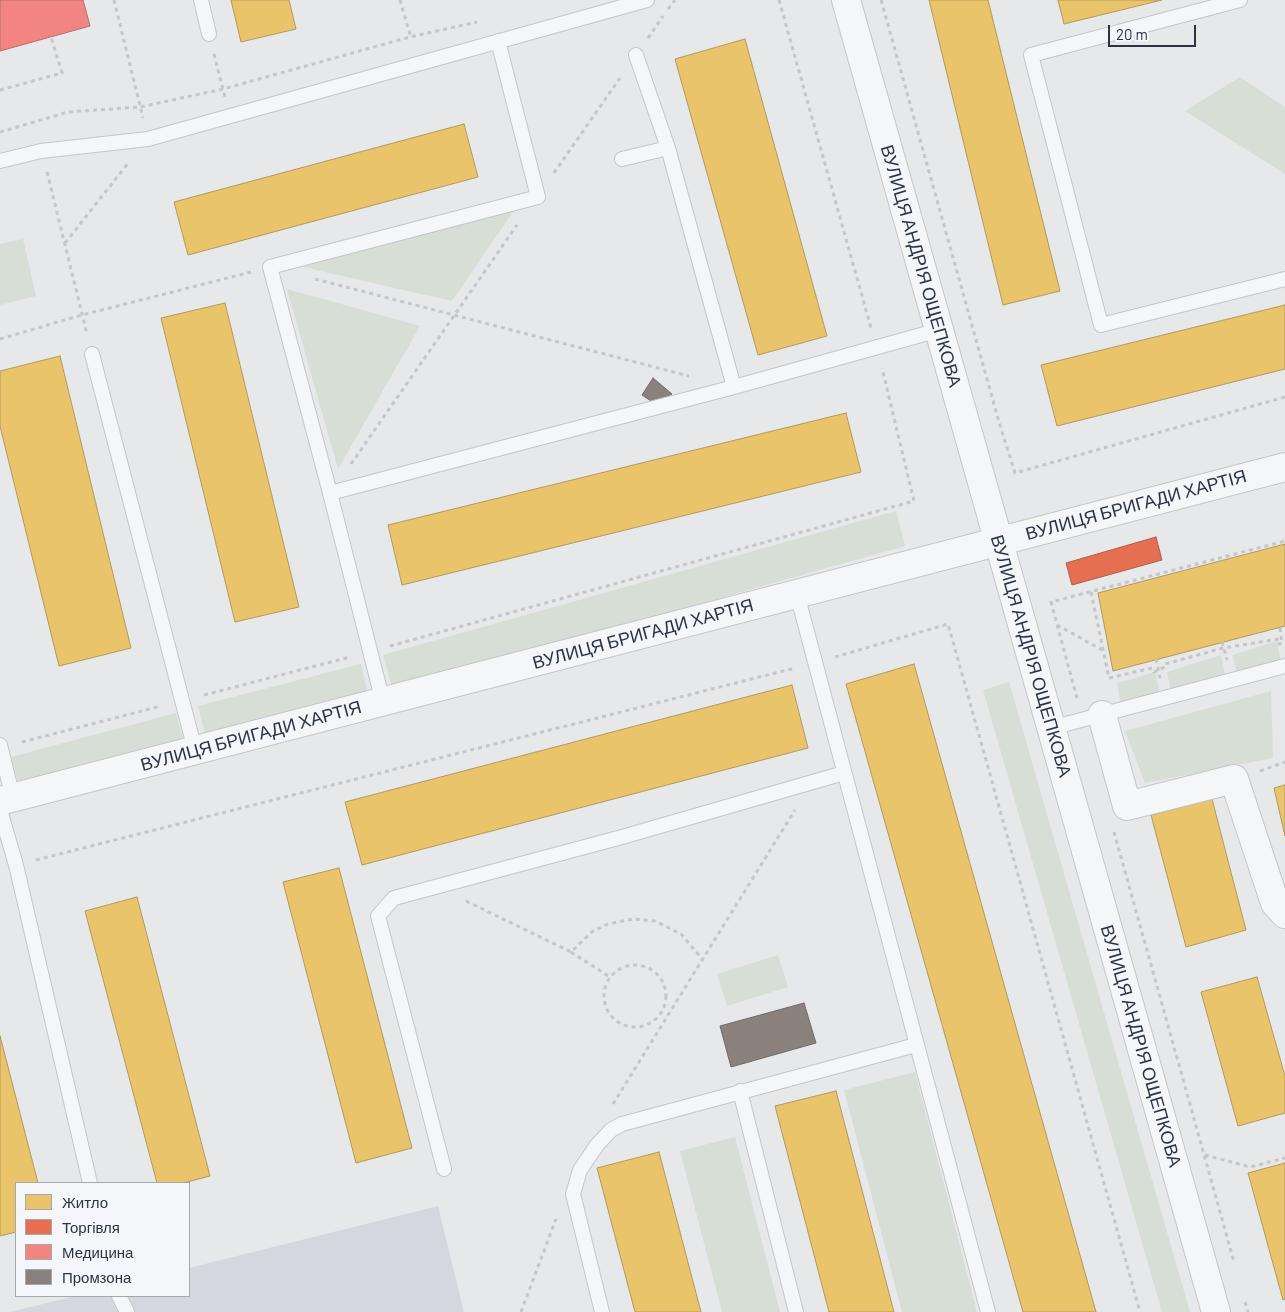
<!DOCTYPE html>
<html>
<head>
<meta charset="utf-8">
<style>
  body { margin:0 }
  #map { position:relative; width:1285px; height:1312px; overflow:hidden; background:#e6e8ea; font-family:Barlow,sans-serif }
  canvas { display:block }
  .legend { position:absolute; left:15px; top:1182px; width:175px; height:115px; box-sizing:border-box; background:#f4f6f9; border:1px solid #a4a8b1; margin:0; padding:6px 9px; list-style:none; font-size:15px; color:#2b3445 }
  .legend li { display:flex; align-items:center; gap:10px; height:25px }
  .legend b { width:25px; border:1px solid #a4a8b1 }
  .scale { position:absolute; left:1108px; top:25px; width:88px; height:22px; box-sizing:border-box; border:2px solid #2b3445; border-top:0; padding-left:6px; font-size:15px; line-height:18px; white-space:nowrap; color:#2b3445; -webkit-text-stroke:4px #f4f6f9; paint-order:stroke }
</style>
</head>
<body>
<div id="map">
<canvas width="1285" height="1312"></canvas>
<ul class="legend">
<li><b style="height:14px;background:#e9c46a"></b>Житло</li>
<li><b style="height:14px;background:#e76f51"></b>Торгівля</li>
<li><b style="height:14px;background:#f28482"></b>Медицина</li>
<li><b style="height:14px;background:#8a817c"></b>Промзона</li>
</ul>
<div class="scale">20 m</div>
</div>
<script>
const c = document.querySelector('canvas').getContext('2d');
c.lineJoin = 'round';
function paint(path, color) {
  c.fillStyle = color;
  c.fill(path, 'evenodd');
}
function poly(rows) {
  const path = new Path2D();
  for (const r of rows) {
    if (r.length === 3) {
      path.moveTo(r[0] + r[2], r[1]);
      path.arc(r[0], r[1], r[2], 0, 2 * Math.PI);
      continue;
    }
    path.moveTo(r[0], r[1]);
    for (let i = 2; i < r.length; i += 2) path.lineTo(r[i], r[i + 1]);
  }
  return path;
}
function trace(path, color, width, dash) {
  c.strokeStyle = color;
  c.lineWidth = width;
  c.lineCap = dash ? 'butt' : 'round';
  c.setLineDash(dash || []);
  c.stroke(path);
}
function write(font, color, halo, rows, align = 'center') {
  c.font = font + ' Barlow,sans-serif';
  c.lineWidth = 5;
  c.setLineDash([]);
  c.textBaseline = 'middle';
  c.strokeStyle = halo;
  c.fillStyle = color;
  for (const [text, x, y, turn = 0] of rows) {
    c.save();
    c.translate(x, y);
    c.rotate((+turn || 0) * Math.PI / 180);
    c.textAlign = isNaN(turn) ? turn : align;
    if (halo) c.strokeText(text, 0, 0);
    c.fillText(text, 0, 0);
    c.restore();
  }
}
paint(poly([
  [438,1206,464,1312,10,1312,76,1296,189,1296,189,1268]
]), '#d4d7dd');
paint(poly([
  [1240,77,1285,107,1285,174,1185,111],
  [515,209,452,301,303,267],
  [23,239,36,296,0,305,0,244],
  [287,289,420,326,338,469],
  [896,511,905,546,393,690,383,655],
  [1277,641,1281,663,1237,675,1233,655],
  [1221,655,1226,679,1171,691,1167,672],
  [361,664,368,695,206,738,198,706],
  [1155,672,1160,695,1121,706,1117,683],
  [1009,682,1190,1312,1162,1312,983,690],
  [1271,691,1273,758,1145,783,1125,731],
  [176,713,184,744,20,788,11,757],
  [778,955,788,987,727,1006,717,974],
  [915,1072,977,1312,902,1312,844,1090],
  [735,1137,780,1312,722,1312,680,1151]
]), '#d6ded6');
const homes = poly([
  [231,0,289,0,296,29,241,42,231,0],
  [929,0,988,0,1060,291,1003,305,929,0],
  [1058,0,1162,0,1064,24,1058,0],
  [745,39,827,336,758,355,675,59,745,39],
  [464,124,478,177,188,255,174,202,464,124],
  [225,303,299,607,235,622,161,318,225,303],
  [1285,305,1285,369,1057,426,1041,365,1285,305],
  [60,356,131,648,59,666,0,426,0,371,60,356],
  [846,413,861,472,402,585,388,525,846,413],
  [1285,544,1285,626,1113,671,1098,593,1285,544],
  [914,664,1096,1312,1023,1312,846,684,914,664],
  [792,685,808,748,362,865,345,802,792,685],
  [1285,785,1285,836,1274,788,1285,785],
  [1212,799,1246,930,1186,947,1151,815,1212,799],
  [339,868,412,1148,356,1163,283,882,339,868],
  [137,897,210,1176,183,1183,157,1183,85,911,137,897],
  [1257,977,1285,1076,1285,1113,1238,1126,1201,992,1257,977],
  [0,1036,38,1183,16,1183,16,1232,0,1236,0,1036],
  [836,1091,894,1312,829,1312,775,1106,836,1091],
  [659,1152,701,1312,635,1312,597,1168,659,1152],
  [1285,1163,1285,1299,1283,1300,1248,1173,1285,1163]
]);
paint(homes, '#e9c46a');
trace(homes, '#b0995f', 1);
const shops = poly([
  [1156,537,1162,560,1072,585,1066,563,1156,537]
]);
paint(shops, '#e76f51');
trace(shops, '#af5d4d', 1);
const health = poly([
  [0,0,83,0,90,26,0,51,0,0]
]);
paint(health, '#f28482');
trace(health, '#b66c70', 1);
const industry = poly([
  [653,378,672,394,654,403,642,395,653,378],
  [804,1003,816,1043,731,1067,720,1026,804,1003]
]);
paint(industry, '#8a817c');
trace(industry, '#6e6a6c', 1);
const service = poly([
  [201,0,209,34],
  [1240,0,1031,55,1101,325,1285,279],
  [636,55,668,148,734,387],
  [622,159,668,148],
  [0,161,41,151,148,139,647,0],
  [92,354,195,750],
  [330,493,270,267,538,197,498,41],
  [797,594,988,1312],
  [383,702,330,493,734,387,939,330],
  [1051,728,1285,666],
  [0,745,13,798],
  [0,810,16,865,90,1183],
  [740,1091,796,1312],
  [444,1169,378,916,394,898,622,837,844,773],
  [119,1296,127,1312],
  [602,1312,573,1194,580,1170,597,1145,611,1130,622,1124,916,1045]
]);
const minor = poly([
  [1102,715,1127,806,1234,779,1275,903,1285,914]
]);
const tertiary = poly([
  [846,0,1216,1312],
  [0,801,1285,467]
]);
trace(service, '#c4c6c8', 16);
trace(minor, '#c4c6c8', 30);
trace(tertiary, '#c4c6c8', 30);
trace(poly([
  [114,0,143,118],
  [400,0,411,38],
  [779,0,871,328],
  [881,0,999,422,1015,473,1285,397],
  [668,9,675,0],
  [648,38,663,16],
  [214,54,225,97],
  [0,90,62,73,51,37],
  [0,132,68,112,140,107,223,89,410,37,477,22],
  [47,172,87,334],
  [554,173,620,78],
  [65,243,129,162],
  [315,279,689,376],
  [0,339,82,315,251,272],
  [351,464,517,225],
  [1091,592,1109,678,1152,668,1154,672,1165,667,1165,664,1223,648,1279,639,1279,644,1282,643],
  [1057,625,1104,651],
  [1280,628,1282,644],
  [1222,642,1227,660],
  [390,646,914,501,882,368],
  [835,657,948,624,1140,1312],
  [1156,659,1160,678],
  [204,695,350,657],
  [1077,698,1051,602,1285,541],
  [22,742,161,706],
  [1260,771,1285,762],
  [1114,832,1234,1262],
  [36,860,795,668],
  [466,901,571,952,593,931,608,924,633,919,655,921,681,934,703,960],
  [571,952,610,977],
  [635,996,31],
  [613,1104,795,810],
  [1205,1155,1250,1167,1285,1158],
  [1245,1302,1248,1312],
  [521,1312,556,1219]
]), '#c5c6ca', 3, [4, 4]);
trace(service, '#f5f6f7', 14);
trace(minor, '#f5f6f7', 28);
trace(tertiary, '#f5f6f7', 28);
write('18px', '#2b3445', '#f4f6f9', [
  ["ВУЛИЦЯ АНДРІЯ ОЩЕПКОВА",921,266,74],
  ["ВУЛИЦЯ БРИГАДИ ХАРТІЯ",1136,505,-15],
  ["ВУЛИЦЯ БРИГАДИ ХАРТІЯ",643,634,-15],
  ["ВУЛИЦЯ АНДРІЯ ОЩЕПКОВА",1031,656,74],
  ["ВУЛИЦЯ БРИГАДИ ХАРТІЯ",251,736,-15],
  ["ВУЛИЦЯ АНДРІЯ ОЩЕПКОВА",1141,1046,74]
]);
</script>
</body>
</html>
